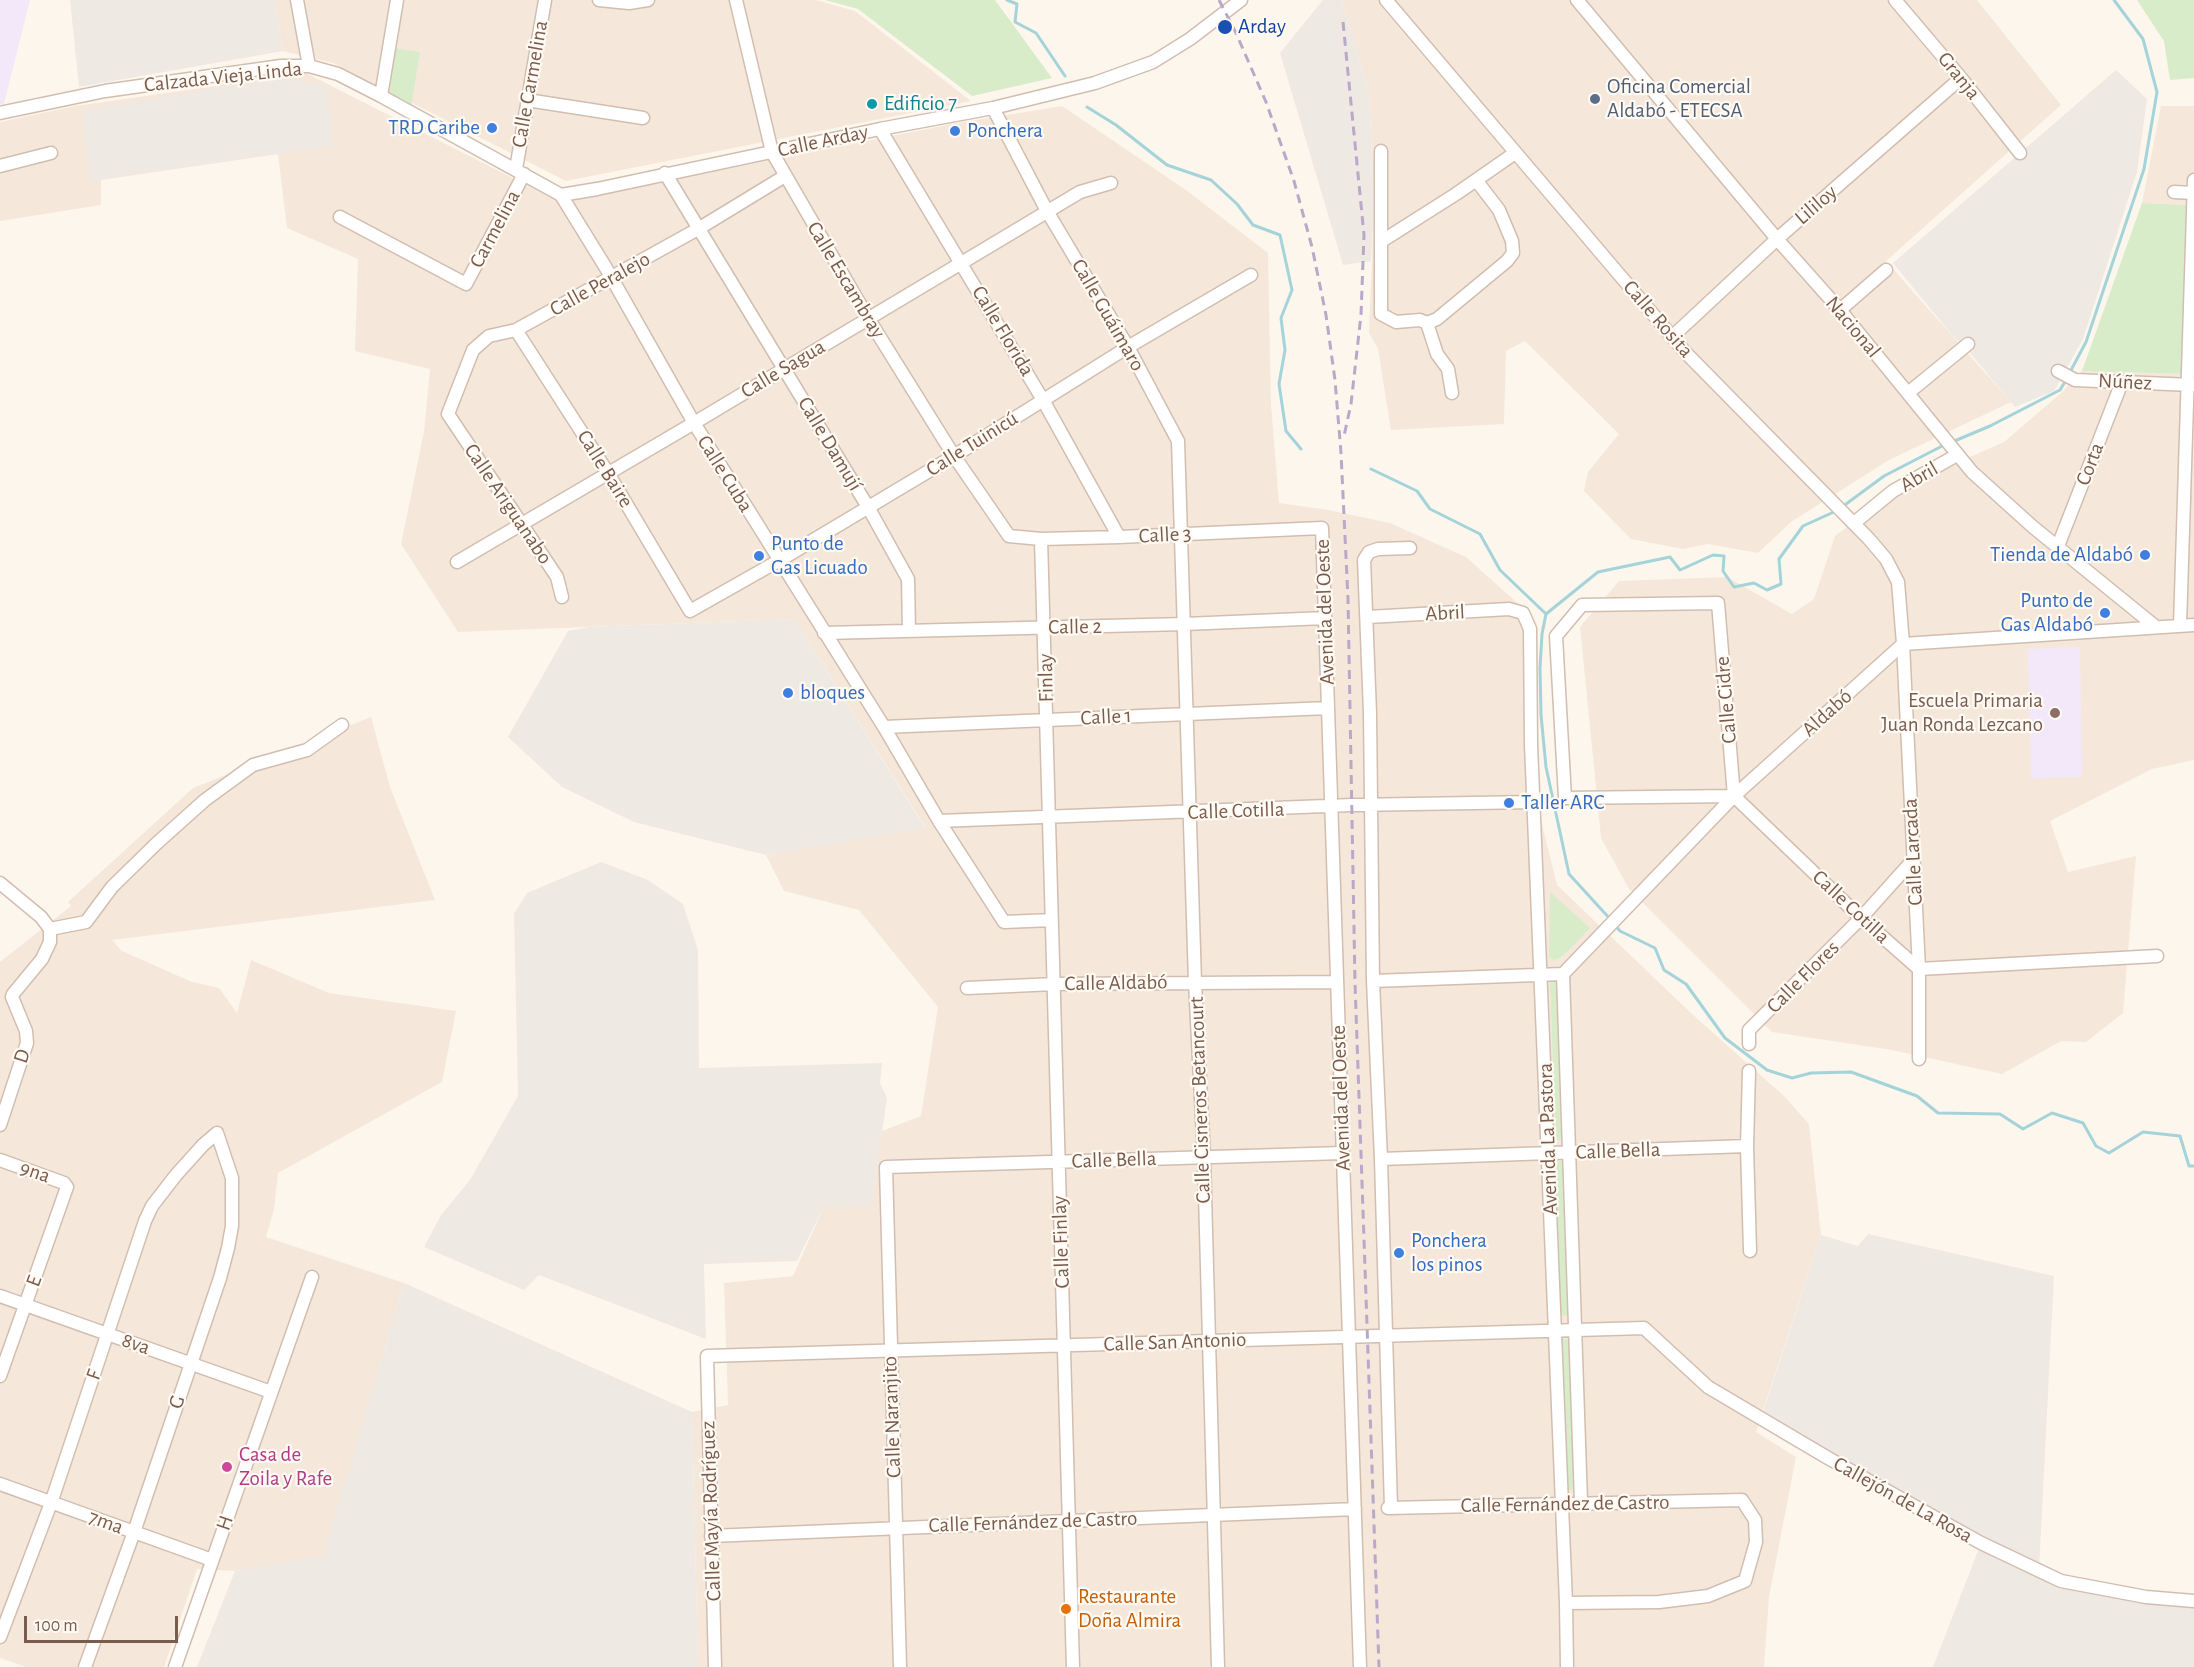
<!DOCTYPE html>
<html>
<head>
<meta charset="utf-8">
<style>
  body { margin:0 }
  #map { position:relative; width:2194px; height:1667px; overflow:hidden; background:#fdf6ec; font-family:"Alegreya Sans",sans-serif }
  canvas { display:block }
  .scale { position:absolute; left:24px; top:1616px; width:154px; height:27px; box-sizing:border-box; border:3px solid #7a5c4d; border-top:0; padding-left:8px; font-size:18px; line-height:21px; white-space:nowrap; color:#7a5c4d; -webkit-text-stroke:4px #fffaf3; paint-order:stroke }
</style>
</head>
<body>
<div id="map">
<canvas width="2194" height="1667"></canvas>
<div class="scale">100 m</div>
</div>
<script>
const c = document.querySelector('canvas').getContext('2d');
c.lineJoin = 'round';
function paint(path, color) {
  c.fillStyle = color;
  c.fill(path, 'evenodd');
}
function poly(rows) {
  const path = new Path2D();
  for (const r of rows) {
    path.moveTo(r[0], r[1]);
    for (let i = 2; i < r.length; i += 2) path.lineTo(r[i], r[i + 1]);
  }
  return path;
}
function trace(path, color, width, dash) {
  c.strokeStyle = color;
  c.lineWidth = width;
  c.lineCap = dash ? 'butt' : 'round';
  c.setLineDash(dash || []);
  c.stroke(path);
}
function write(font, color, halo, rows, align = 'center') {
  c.font = font + ' "Alegreya Sans",sans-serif';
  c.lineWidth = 4.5;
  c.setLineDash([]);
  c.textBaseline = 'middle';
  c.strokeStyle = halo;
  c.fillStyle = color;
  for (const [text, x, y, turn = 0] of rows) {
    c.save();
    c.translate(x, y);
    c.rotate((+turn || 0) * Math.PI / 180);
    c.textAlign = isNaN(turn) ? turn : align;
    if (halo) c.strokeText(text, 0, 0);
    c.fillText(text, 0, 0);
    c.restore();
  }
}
paint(poly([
  [274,0,816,0,855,11,971,101,566,181,333,63,283,51],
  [1342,0,1977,0,2061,105,1886,261,2011,402,1889,460,1791,522,1758,553,1708,544,1683,549,1631,539,1584,491,1588,472,1619,434,1525,341,1506,351,1504,424,1391,430,1378,349,1369,333,1374,203,1369,93],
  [306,73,550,197,593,196,952,124,1062,106,1186,190,1268,253,1271,404,1279,503,1328,510,1390,523,1466,557,1533,617,1541,820,1557,885,1692,1014,1784,1096,1809,1124,1821,1235,1756,1432,1796,1457,1769,1597,1764,1667,698,1667,692,1412,728,1405,724,1283,793,1276,824,1206,871,1207,882,1131,921,1116,938,1007,859,910,784,891,766,855,925,827,794,619,458,632,401,544,424,432,430,369,355,351,358,259,287,228,278,154,101,180,101,205,0,221,0,122,75,106],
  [2161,106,2194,106,2194,760,2152,769,2050,821,2068,872,2136,856,2123,1013,2086,1042,2061,1041,2002,1074,1892,1050,1772,1032,1629,889,1601,838,1580,627,1619,581,1727,577,1792,614,1814,599,1835,536,1893,491,2004,442,2061,393,2082,371,2181,374,2186,205,2142,203],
  [371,717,390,787,435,900,112,940,122,951,192,982,219,988,237,1013,251,960,329,993,456,1011,442,1082,278,1173,274,1209,266,1237,404,1283,324,1556,235,1571,197,1569,164,1667,26,1667,0,1658,0,962,71,906,68,902,193,788]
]), '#f5e8da');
paint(poly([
  [70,0,274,0,283,51,79,87],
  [1323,0,1342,0,1369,93,1374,203,1371,261,1343,265,1280,53],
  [2116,70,2147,99,2137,172,2083,339,2054,391,2015,407,1970,353,1951,334,1893,263],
  [282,78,327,86,333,146,90,181,82,110],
  [794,619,925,828,766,855,634,822,562,787,508,737,568,631,589,627],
  [601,862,648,880,683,904,698,950,699,1068,882,1063,880,1083,887,1098,871,1208,824,1206,797,1261,704,1264,706,1339,539,1275,524,1290,424,1247,441,1215,470,1180,518,1096,514,914,527,893],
  [1868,1234,2054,1276,2039,1570,2061,1581,2194,1601,2194,1667,1933,1667,1981,1543,1761,1419,1821,1235,1858,1246],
  [404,1283,692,1412,698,1667,197,1667,235,1571,324,1555]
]), '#efe9e4');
paint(poly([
  [0,0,30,0,4,104,0,104],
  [2080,647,2082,777,2031,778,2028,649]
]), '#f3e8fa');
paint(poly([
  [825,0,995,0,1052,78,972,96,858,9],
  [2137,0,2194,0,2194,78,2170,80,2164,41],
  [393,48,420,52,411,107,385,95],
  [2142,203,2187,205,2182,374,2082,371],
  [1550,892,1590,928,1563,956,1554,960,1549,957],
  [1557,982,1562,1140,1556,1140,1550,983],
  [1562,1161,1568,1316,1561,1315,1556,1162],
  [1570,1339,1575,1490,1568,1489,1563,1340]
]), '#d8ecc9');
trace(poly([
  [1007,0,1017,4,1015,22,1036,33,1065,76],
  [1087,107,1116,125,1167,165,1211,180,1237,204,1253,225,1280,235,1292,290,1281,318,1285,350,1279,384,1286,431,1301,449],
  [2069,374,2086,342,2144,169,2157,92,2143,39,2114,0],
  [1952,442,1990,426,2060,390,2066,380],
  [1371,469,1417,491,1430,509,1480,534,1500,570,1546,614],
  [1842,507,1884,476,1946,444],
  [1611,920,1569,874,1546,767,1541,715,1540,668,1542,634,1546,614,1598,572,1670,557,1680,570,1713,555,1724,556,1723,571,1734,587,1754,583,1767,590,1781,584,1779,559,1803,526,1836,511],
  [1615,925,1620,931,1655,948,1664,970,1686,984,1725,1038,1767,1070,1792,1078,1811,1073,1851,1072,1917,1096,1938,1113,2000,1114,2023,1129,2052,1113,2083,1123,2096,1146,2109,1153,2143,1132,2180,1136,2189,1166,2194,1166]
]), '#a5d3da', 3);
const minor = poly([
  [297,0,309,66],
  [599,0,629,3,648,0],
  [736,0,772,152,868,318,954,456,1009,536,1041,539,1119,537,1322,528,1360,1667],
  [1386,0,1685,352,1869,539,1886,559,1898,582,1903,644,1919,969,1919,1059],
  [1577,0,1777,239,1840,310,1972,472,2033,527,2156,627],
  [1895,0,1961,78,2020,153],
  [381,96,397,0],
  [527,100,643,118],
  [993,108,1047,211,1128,347,1178,441,1195,982,1204,1158,1218,1667],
  [0,113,105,91,281,66,309,66,338,74,381,96,561,195,606,268,694,423,884,727,939,821,1004,922,1052,920],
  [880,129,1043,400,1119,537],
  [1381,151,1381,314,1396,322,1420,320,1427,323,1437,319,1507,261,1513,253,1512,241,1499,210,1476,180],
  [0,166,51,153],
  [516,169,545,0],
  [665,173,868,507,908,579,909,631],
  [2174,192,2194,193],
  [561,195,597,189,880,129,993,108,1095,83,1153,62,1190,39,1241,0],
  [340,217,466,284,524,174],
  [1382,241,1456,194,1515,153],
  [1840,310,1886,270],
  [1427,323,1437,354,1448,369,1452,393],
  [516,330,608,473,690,611,780,560,954,456,1128,347,1251,275],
  [1673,336,1777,239,1961,78],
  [2058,371,2075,380,2192,385],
  [1908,393,1968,344],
  [1854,523,1893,491,1957,455],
  [1041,539,1073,1667],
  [2058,546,2122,382],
  [457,562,694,423,1080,192,1111,183],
  [562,597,557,577,448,414,473,350,489,336,516,330,698,229,785,176],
  [1368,617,1509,609,1523,613,1530,629,1531,744,1566,1603,1567,1667],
  [2180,626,2194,180],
  [824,633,1185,624,1325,618],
  [884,727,1328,708],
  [1734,796,1718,603,1582,605,1556,636,1565,798,1734,796,1861,918,1919,969,2157,956],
  [939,821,1352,805,1534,802],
  [0,883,41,917,50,929],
  [50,929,86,922,112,887,157,843,205,800,253,765,307,750,342,725],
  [1563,974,1581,1502],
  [1373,981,1563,974,1734,796,1903,644,2194,625],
  [967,988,1055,984,1337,982],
  [1749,1044,1749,1030,1861,918,1913,860],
  [1749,1071,1747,1146,1750,1251],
  [0,1125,27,1043,26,1031,12,997,13,994,42,959,50,942,50,929],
  [1381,1159,1747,1146],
  [0,1160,64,1183,67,1187,0,1376],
  [0,1296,271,1392],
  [0,1484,212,1560],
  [1388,1508,1742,1500,1755,1520,1756,1542,1745,1581,1708,1596,1659,1602,1566,1603],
  [1391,1508,1381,1159,1373,981,1370,713,1364,560,1369,552,1378,549,1410,548],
  [711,1536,1355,1509],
  [0,1637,51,1503,145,1221,152,1206,176,1175,203,1145,217,1133,232,1178,232,1226,228,1248,220,1278,134,1532,85,1667],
  [175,1667,312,1277],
  [715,1667,707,1356,1644,1328,1708,1387,1828,1458,1981,1543,2061,1581,2146,1597,2194,1601],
  [900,1667,886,1167,1343,1153]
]);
trace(minor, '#d1beb0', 15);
trace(minor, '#fff', 12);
trace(poly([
  [1219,0,1236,33,1266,102,1294,181,1312,247,1326,315,1335,380,1341,453,1348,599,1355,983,1379,1667],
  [1343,22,1364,235,1361,315,1351,404,1344,436]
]), '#b9a8c9', 3, [9, 6]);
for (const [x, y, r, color] of [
  [1225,27,8,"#1a4fb4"],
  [1595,99,6,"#5c6f8a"],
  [872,104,6,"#0f9aa8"],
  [492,128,6,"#3f7fe0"],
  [955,131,6,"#3f7fe0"],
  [2145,555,6,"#3f7fe0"],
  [759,556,6,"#3f7fe0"],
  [2105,613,6,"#3f7fe0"],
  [788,693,6,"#3f7fe0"],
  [2055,713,6,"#8d6e63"],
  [1509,803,6,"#3f7fe0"],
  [1399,1253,6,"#3f7fe0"],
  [227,1467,6,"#d1479c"],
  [1066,1609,6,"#e8710a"]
]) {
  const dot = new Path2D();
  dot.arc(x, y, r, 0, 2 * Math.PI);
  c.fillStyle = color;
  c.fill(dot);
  trace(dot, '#fffaf3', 2);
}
write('21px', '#164399', '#fffaf3', [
  ["Arday",1238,27]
], 'left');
write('21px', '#7a5c4d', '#fffaf3', [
  ["Granja",1959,76,51],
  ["Calzada Vieja Linda",223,77,-6],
  ["Calle Carmelina",530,84,-80],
  ["Calle Arday",823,141,-12],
  ["Lililoy",1816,205,-41],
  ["Carmelina",495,229,-62],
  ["Calle Escambray",846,280,59],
  ["Calle Peralejo",600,284,-29],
  ["Calle Guáimaro",1108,315,60],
  ["Calle Rosita",1658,319,49],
  ["Nacional",1853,327,50],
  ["Calle Florida",1003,331,59],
  ["Calle Sagua",783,369,-31],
  ["Núñez",2125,382,3],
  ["Calle Damují",830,444,59],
  ["Calle Tuinicú",972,444,-32],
  ["Corta",2090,464,-69],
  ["Calle Baire",605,469,58],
  ["Calle Cuba",725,474,58],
  ["Abril",1919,477,-30],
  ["Calle Ariguanabo",508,504,56],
  ["Calle 3",1165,535,-3],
  ["Avenida del Oeste",1325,612,-92],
  ["Abril",1445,613,-3],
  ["Calle 2",1075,627,-1],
  ["Finlay",1046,678,-91],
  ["Calle Cidre",1726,700,-95],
  ["Aldabó",1827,713,-42],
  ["Calle 1",1106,717,-3],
  ["Calle Cotilla",1236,811,-2],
  ["Calle Larcada",1913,852,-93],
  ["Calle Cotilla",1851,907,43],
  ["Calle Flores",1803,977,-45],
  ["Calle Aldabó",1116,983,-1],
  ["D",22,1056,-72],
  ["Avenida del Oeste",1341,1098,-92],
  ["Calle Cisneros Betancourt",1200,1100,-92],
  ["Avenida La Pastora",1548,1139,-92],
  ["Calle Bella",1618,1151,-2],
  ["Calle Bella",1114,1160,-2],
  ["9na",35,1172,19],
  ["Calle Finlay",1061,1242,-92],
  ["E",34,1281,-70],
  ["Calle San Antonio",1175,1342,-2],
  ["8va",136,1344,19],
  ["F",94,1375,-71],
  ["G",177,1402,-72],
  ["Calle Naranjito",892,1417,-92],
  ["Callejón de La Rosa",1903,1500,29],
  ["Calle Fernández de Castro",1565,1504,-1],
  ["Calle Mayía Rodríguez",711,1511,-92],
  ["7ma",106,1522,20],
  ["Calle Fernández de Castro",1033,1522,-2],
  ["H",225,1523,-71]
]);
write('21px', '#4e5e75', '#fffaf3', [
  ["Oficina Comercial",1607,87],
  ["Aldabó - ETECSA",1607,111]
], 'left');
write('21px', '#0d838f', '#fffaf3', [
  ["Edificio 7",884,104]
], 'left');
write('21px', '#366cbe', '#fffaf3', [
  ["TRD Caribe",480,128,"right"],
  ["Ponchera",967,131],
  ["Punto de",771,544],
  ["Gas Licuado",771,568],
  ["Tienda de Aldabó",2133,555,"right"],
  ["Punto de",2093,601,"right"],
  ["Gas Aldabó",2093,625,"right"],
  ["bloques",800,693],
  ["Taller ARC",1521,803],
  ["Ponchera",1411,1241],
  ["los pinos",1411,1265]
], 'left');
write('21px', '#785e54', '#fffaf3', [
  ["Escuela Primaria",2043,701],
  ["Juan Ronda Lezcano",2043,725]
], 'right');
write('21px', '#b23c85', '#fffaf3', [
  ["Casa de",239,1455],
  ["Zoila y Rafe",239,1479]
], 'left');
write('21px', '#c56008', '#fffaf3', [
  ["Restaurante",1078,1597],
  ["Doña Almira",1078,1621]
], 'left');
</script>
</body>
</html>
